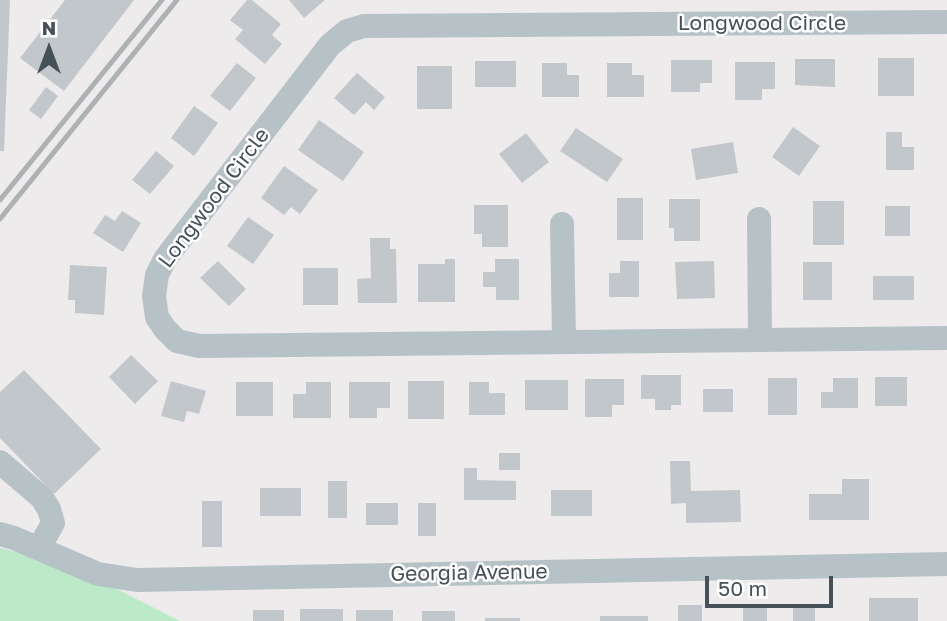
<!DOCTYPE html>
<html>
<head>
<meta charset="utf-8">
<style>
  body { margin:0 }
  #map { position:relative; width:947px; height:621px; overflow:hidden; background:#eeebec; font-family:"Golos Text",sans-serif }
  canvas { display:block }
  .north { position:absolute; left:14px; top:14px; width:70px; height:70px; -webkit-text-stroke:5px #fff; paint-order:stroke; rotate:0deg; font-size:19px; font-weight:700; line-height:28px; text-align:center; color:#455157 }
  .north::after { content:''; display:block; margin:auto; width:24px; height:32px; background:#455157; clip-path:polygon(50% 0,100% 100%,50% 72%,0 100%) }
  .scale { position:absolute; left:705px; top:576px; width:128px; height:32px; box-sizing:border-box; border:4px solid #455157; border-top:0; padding-left:9px; font-size:21px; line-height:24px; white-space:nowrap; color:#455157; -webkit-text-stroke:5px #fff; paint-order:stroke }
</style>
</head>
<body>
<div id="map">
<canvas width="947" height="621"></canvas>
<div class="north">N</div>
<div class="scale">50 m</div>
</div>
<script>
const c = document.querySelector('canvas').getContext('2d');
c.lineJoin = 'round';
function paint(path, color) {
  c.fillStyle = color;
  c.fill(path, 'evenodd');
}
function poly(rows) {
  const path = new Path2D();
  for (const r of rows) {
    path.moveTo(r[0], r[1]);
    for (let i = 2; i < r.length; i += 2) path.lineTo(r[i], r[i + 1]);
  }
  return path;
}
function trace(path, color, width, dash) {
  c.strokeStyle = color;
  c.lineWidth = width;
  c.lineCap = dash ? 'butt' : 'round';
  c.setLineDash(dash || []);
  c.stroke(path);
}
function write(font, color, halo, rows, align = 'center') {
  c.font = font + ' "Golos Text",sans-serif';
  c.lineWidth = 5;
  c.setLineDash([]);
  c.textBaseline = 'middle';
  c.strokeStyle = halo;
  c.fillStyle = color;
  for (const [text, x, y, turn = 0] of rows) {
    c.save();
    c.translate(x, y);
    c.rotate((+turn || 0) * Math.PI / 180);
    c.textAlign = isNaN(turn) ? turn : align;
    if (halo) c.strokeText(text, 0, 0);
    c.fillText(text, 0, 0);
    c.restore();
  }
}
paint(poly([
  [0,548,27,554,109,585,180,621,0,621]
]), '#bceac8');
paint(poly([
  [0,0,10,0,4,151,0,151],
  [65,0,134,0,64,91,20,58],
  [247,0,252,0,281,24,272,35,282,44,265,64,235,39,243,30,230,20],
  [289,0,325,0,304,18],
  [878,58,914,58,914,96,878,96],
  [795,59,835,59,835,87,795,85],
  [671,60,712,60,712,83,700,83,700,92,671,92],
  [475,61,516,61,516,87,475,87],
  [735,62,775,62,775,89,762,89,762,100,735,100],
  [237,63,256,78,230,111,210,96],
  [542,63,567,63,567,75,579,75,579,97,542,97],
  [607,63,632,63,632,75,644,75,644,97,607,97],
  [417,66,452,66,452,109,417,109],
  [357,73,385,97,374,110,366,102,354,115,334,98],
  [46,87,58,96,41,119,29,110],
  [194,106,218,123,194,156,171,138],
  [319,120,364,152,343,181,298,150],
  [793,127,820,146,799,176,772,157],
  [576,128,623,159,607,182,560,151],
  [886,132,902,132,902,147,914,147,914,170,886,170],
  [526,133,549,162,522,183,499,154],
  [733,142,738,173,696,180,691,149],
  [156,151,174,166,150,194,132,180],
  [284,166,318,190,300,214,291,207,284,215,261,198],
  [617,198,643,198,643,240,617,240],
  [669,199,700,199,700,241,674,241,674,228,669,228],
  [813,201,844,201,844,245,813,245],
  [474,205,508,205,508,247,482,247,482,234,474,234],
  [885,206,910,206,910,236,885,236],
  [122,211,141,223,123,252,93,233,105,215,115,221],
  [248,217,274,235,253,264,227,246],
  [370,238,390,238,390,249,396,249,397,303,358,303,357,279,371,278],
  [445,259,455,259,455,302,418,302,418,264,445,264],
  [495,259,519,259,519,300,496,300,496,287,483,287,483,272,495,272],
  [218,261,246,289,229,306,200,278],
  [620,261,639,261,639,297,609,297,609,273,620,273],
  [714,261,715,298,677,299,675,262],
  [803,262,832,262,832,300,803,300],
  [70,265,107,267,104,315,75,313,75,300,68,300],
  [303,268,338,268,338,305,303,305],
  [873,276,914,276,914,300,873,300],
  [131,355,158,381,135,404,109,377],
  [24,370,101,449,54,494,0,438,0,392],
  [641,375,681,375,681,405,671,405,671,410,655,410,655,399,641,399],
  [875,377,907,377,907,406,875,406],
  [768,378,797,378,797,415,768,415],
  [833,378,858,378,858,408,821,408,821,392,833,392],
  [585,379,624,379,624,405,612,405,612,417,585,417],
  [525,380,568,380,568,410,525,410],
  [171,381,206,391,199,414,187,411,184,422,161,416],
  [408,381,444,381,444,419,408,419],
  [236,382,273,382,273,416,236,416],
  [306,382,331,382,331,418,293,418,293,394,306,394],
  [349,382,390,382,390,408,377,408,377,418,349,418],
  [469,382,489,382,489,393,505,393,505,415,469,415],
  [703,389,733,389,733,412,703,412],
  [499,453,520,453,520,470,499,470],
  [670,461,690,461,691,491,740,490,741,522,686,523,686,503,671,504],
  [464,468,477,468,477,480,516,481,516,500,464,500],
  [842,479,869,479,869,520,809,520,809,494,842,494],
  [328,481,347,481,347,518,328,518],
  [260,488,301,488,301,516,260,516],
  [551,490,592,490,592,516,551,516],
  [202,501,222,501,222,547,202,547],
  [366,503,398,503,398,525,366,525],
  [418,503,436,503,436,536,418,536],
  [869,598,918,598,918,621,869,621],
  [793,604,815,604,815,621,793,621],
  [678,605,702,605,702,621,678,621],
  [743,605,767,605,767,621,743,621],
  [300,609,343,609,343,621,300,621],
  [253,610,284,610,284,621,253,621],
  [356,610,393,610,393,621,356,621],
  [422,611,455,611,455,621,422,621],
  [600,616,648,616,648,621,600,621],
  [485,618,520,618,520,621,485,621]
]), '#c2c7cb');
trace(poly([
  [947,22,364,26,347,31,330,45,165,259,157,275,154,296,157,317,165,329,177,341,199,346,947,338],
  [759,219,760,340],
  [562,224,564,341],
  [0,462,42,498,49,509,53,523,39,548],
  [0,534,14,538,98,574,137,580,947,564]
]), '#b7c2c7', 24);
trace(poly([
  [0,200,162,0],
  [0,219,177,0]
]), '#aeb2b5', 5);
write('21px', '#455157', '#fff', [
  ["Longwood Circle",762,23],
  ["Longwood Circle",214,198,-53],
  ["Georgia Avenue",469,573,-1]
]);
</script>
</body>
</html>
